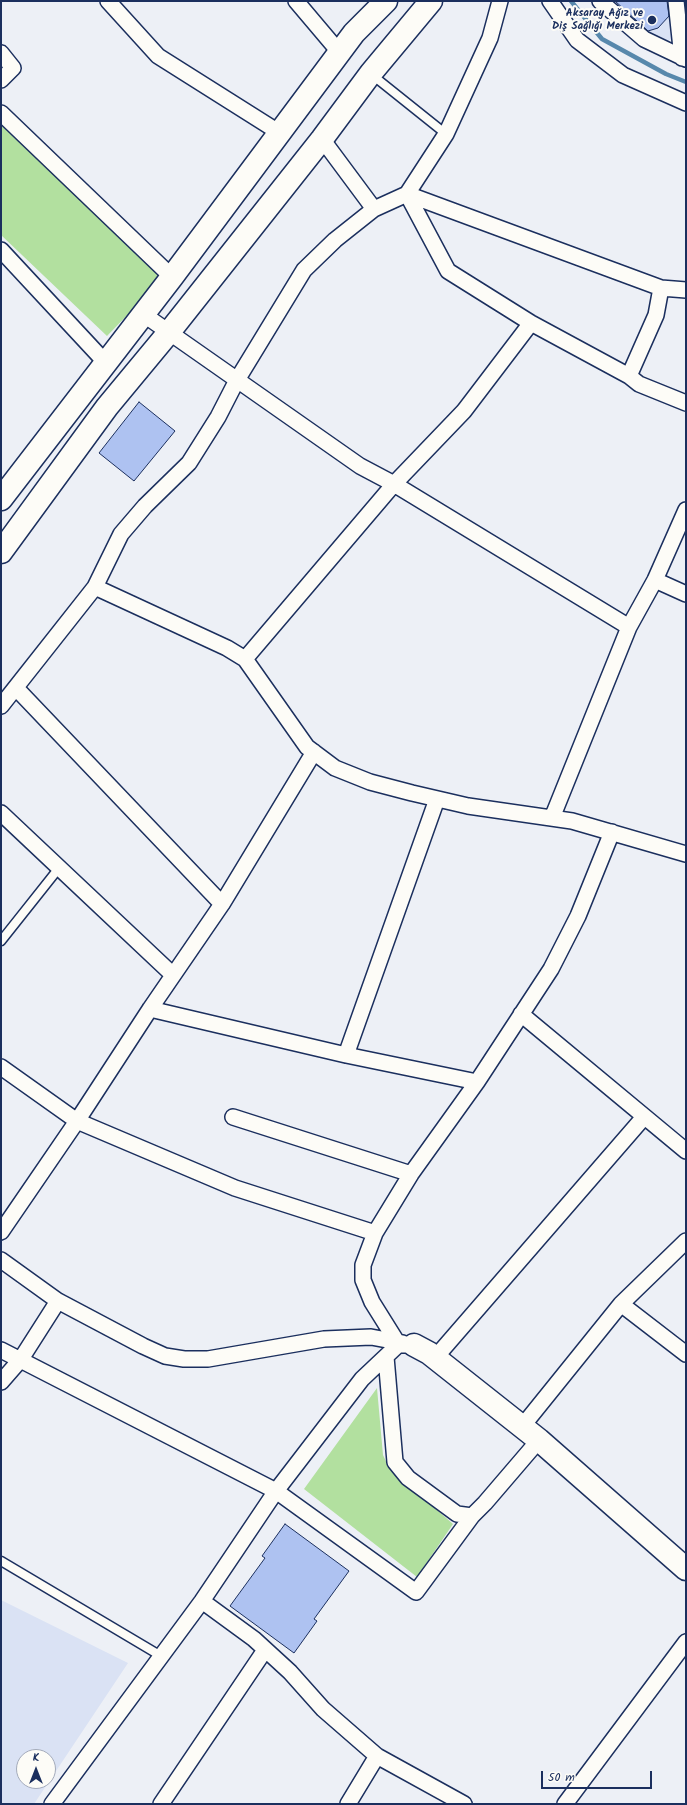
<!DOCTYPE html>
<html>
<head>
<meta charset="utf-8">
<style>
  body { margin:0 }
  #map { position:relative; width:687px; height:1805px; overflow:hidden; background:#edf0f6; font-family:Kalam,sans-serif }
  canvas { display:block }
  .frame { position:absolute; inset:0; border:2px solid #1b2f5e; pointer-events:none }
  .north { position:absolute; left:16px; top:1749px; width:40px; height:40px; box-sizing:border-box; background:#fdfcf7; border:1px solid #a3aaba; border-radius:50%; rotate:0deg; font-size:11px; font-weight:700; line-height:16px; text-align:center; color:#1b2f5e }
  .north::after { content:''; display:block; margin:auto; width:14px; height:18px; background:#1b2f5e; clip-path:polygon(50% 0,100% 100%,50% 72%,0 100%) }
  .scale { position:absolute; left:541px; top:1771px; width:111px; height:18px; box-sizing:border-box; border:2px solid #1b2f5e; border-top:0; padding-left:5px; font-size:12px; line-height:14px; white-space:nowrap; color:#1b2f5e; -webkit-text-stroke:3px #fdfcf7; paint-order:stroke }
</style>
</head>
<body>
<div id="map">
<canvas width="687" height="1805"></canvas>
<div class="frame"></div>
<div class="north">K</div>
<div class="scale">50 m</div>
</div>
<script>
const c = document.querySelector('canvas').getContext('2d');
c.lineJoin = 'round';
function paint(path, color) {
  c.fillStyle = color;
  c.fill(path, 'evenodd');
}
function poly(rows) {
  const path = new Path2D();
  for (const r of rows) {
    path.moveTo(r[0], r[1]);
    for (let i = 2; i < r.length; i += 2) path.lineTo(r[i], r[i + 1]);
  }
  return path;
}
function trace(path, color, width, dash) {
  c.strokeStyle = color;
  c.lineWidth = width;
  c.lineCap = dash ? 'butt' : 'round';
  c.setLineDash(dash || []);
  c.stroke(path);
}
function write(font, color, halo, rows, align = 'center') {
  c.font = font + ' Kalam,sans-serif';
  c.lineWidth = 4;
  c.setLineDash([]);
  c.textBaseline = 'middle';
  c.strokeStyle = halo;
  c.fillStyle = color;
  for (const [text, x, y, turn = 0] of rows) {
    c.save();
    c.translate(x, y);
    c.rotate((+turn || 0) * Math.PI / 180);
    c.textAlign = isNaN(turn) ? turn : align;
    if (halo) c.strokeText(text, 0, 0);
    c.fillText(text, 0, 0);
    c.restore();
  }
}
paint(poly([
  [606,1,670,1,674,38,664,43],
  [1,1600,128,1663,34,1804,1,1804],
  [24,1757,48,1757,48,1781,24,1781]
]), '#dae2f4');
paint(poly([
  [1,125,163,278,107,336,1,235],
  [377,1388,383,1455,389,1468,453,1524,417,1577,304,1489]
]), '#b2e09f');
trace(poly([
  [571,1,602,39,666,74,686,82]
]), '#5788ac', 4.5);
const building = poly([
  [615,1,667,1,669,16,658,28,648,31,615,1],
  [139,402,175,431,134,481,99,453,139,402],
  [285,1524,349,1571,314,1619,317,1621,294,1653,230,1606,265,1558,262,1556,285,1524]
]);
paint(building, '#aec2f1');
trace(building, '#1b2f5e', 1);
const lane = poly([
  [371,74,446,134],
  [1,941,59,868],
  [1,1561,161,1656]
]);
const street = poly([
  [108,1,158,56,280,133],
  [296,1,340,53],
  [550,1,577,40,623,75,686,103],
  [600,1,644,39,686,59],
  [676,1,682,58],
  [1,53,13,68,1,80],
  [1,113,172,277],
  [322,139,374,209],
  [407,194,448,271,531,323,629,376,639,384,686,403],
  [407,194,661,288,686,290],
  [1,250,106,363],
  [143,314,360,466,394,484,629,627],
  [629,376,656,315,661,288],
  [655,580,686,594],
  [95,587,227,648,245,659,307,747,335,768,370,782,412,793,468,806,572,821,686,854],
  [245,659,394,484,464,411,531,323],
  [16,688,222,904],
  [1,706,95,587,121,534,145,506,189,463,218,417,237,380,304,270,335,240,374,209,407,194,446,134,490,38,500,1],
  [1,813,173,975],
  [552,818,629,627,655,580,686,510],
  [150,1009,346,1055,477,1082],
  [521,1014,686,1151],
  [346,1055,437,799],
  [1,1067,77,1121,235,1188,375,1233],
  [233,1117,411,1174],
  [1,1232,77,1121,150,1009,222,904,314,752],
  [1,1260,58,1301,143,1346,165,1356,184,1359,208,1359,324,1339,371,1337,403,1343],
  [621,1304,686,1354],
  [397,1342,372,1302,363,1280,363,1265,375,1233,411,1174,477,1082,551,969,578,916,612,832],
  [1,1350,276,1491,416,1592,472,1516],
  [386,1357,395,1462,408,1478,457,1514,472,1516,485,1503,539,1440],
  [435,1358,644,1117],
  [1,1382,21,1359,58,1301],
  [521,1428,621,1304,686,1241],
  [202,1601,254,1639,290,1672,323,1709,377,1756,464,1804],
  [52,1804,202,1601,276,1491,362,1379,398,1345,414,1345],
  [161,1804,265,1650],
  [348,1804,377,1756],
  [565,1804,686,1642]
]);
const secondary = poly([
  [1,499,172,277,354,33,386,1],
  [1,552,107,407,170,331,322,139,371,73,431,1],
  [414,1345,429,1353,539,1440,686,1569]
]);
trace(lane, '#1b2f5e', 11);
trace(street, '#1b2f5e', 18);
trace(secondary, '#1b2f5e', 25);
trace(lane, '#fdfcf7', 8);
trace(street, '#fdfcf7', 15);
trace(secondary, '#fdfcf7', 22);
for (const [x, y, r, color] of [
  [652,20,5,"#1b2f5e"]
]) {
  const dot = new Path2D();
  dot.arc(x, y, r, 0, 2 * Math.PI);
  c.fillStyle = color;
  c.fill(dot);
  trace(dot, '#fdfcf7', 1.5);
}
write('bold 11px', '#1b2f5e', '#fdfcf7', [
  ["Aksaray Ağız ve",643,14],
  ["Diş Sağlığı Merkezi",643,27]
], 'right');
</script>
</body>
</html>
